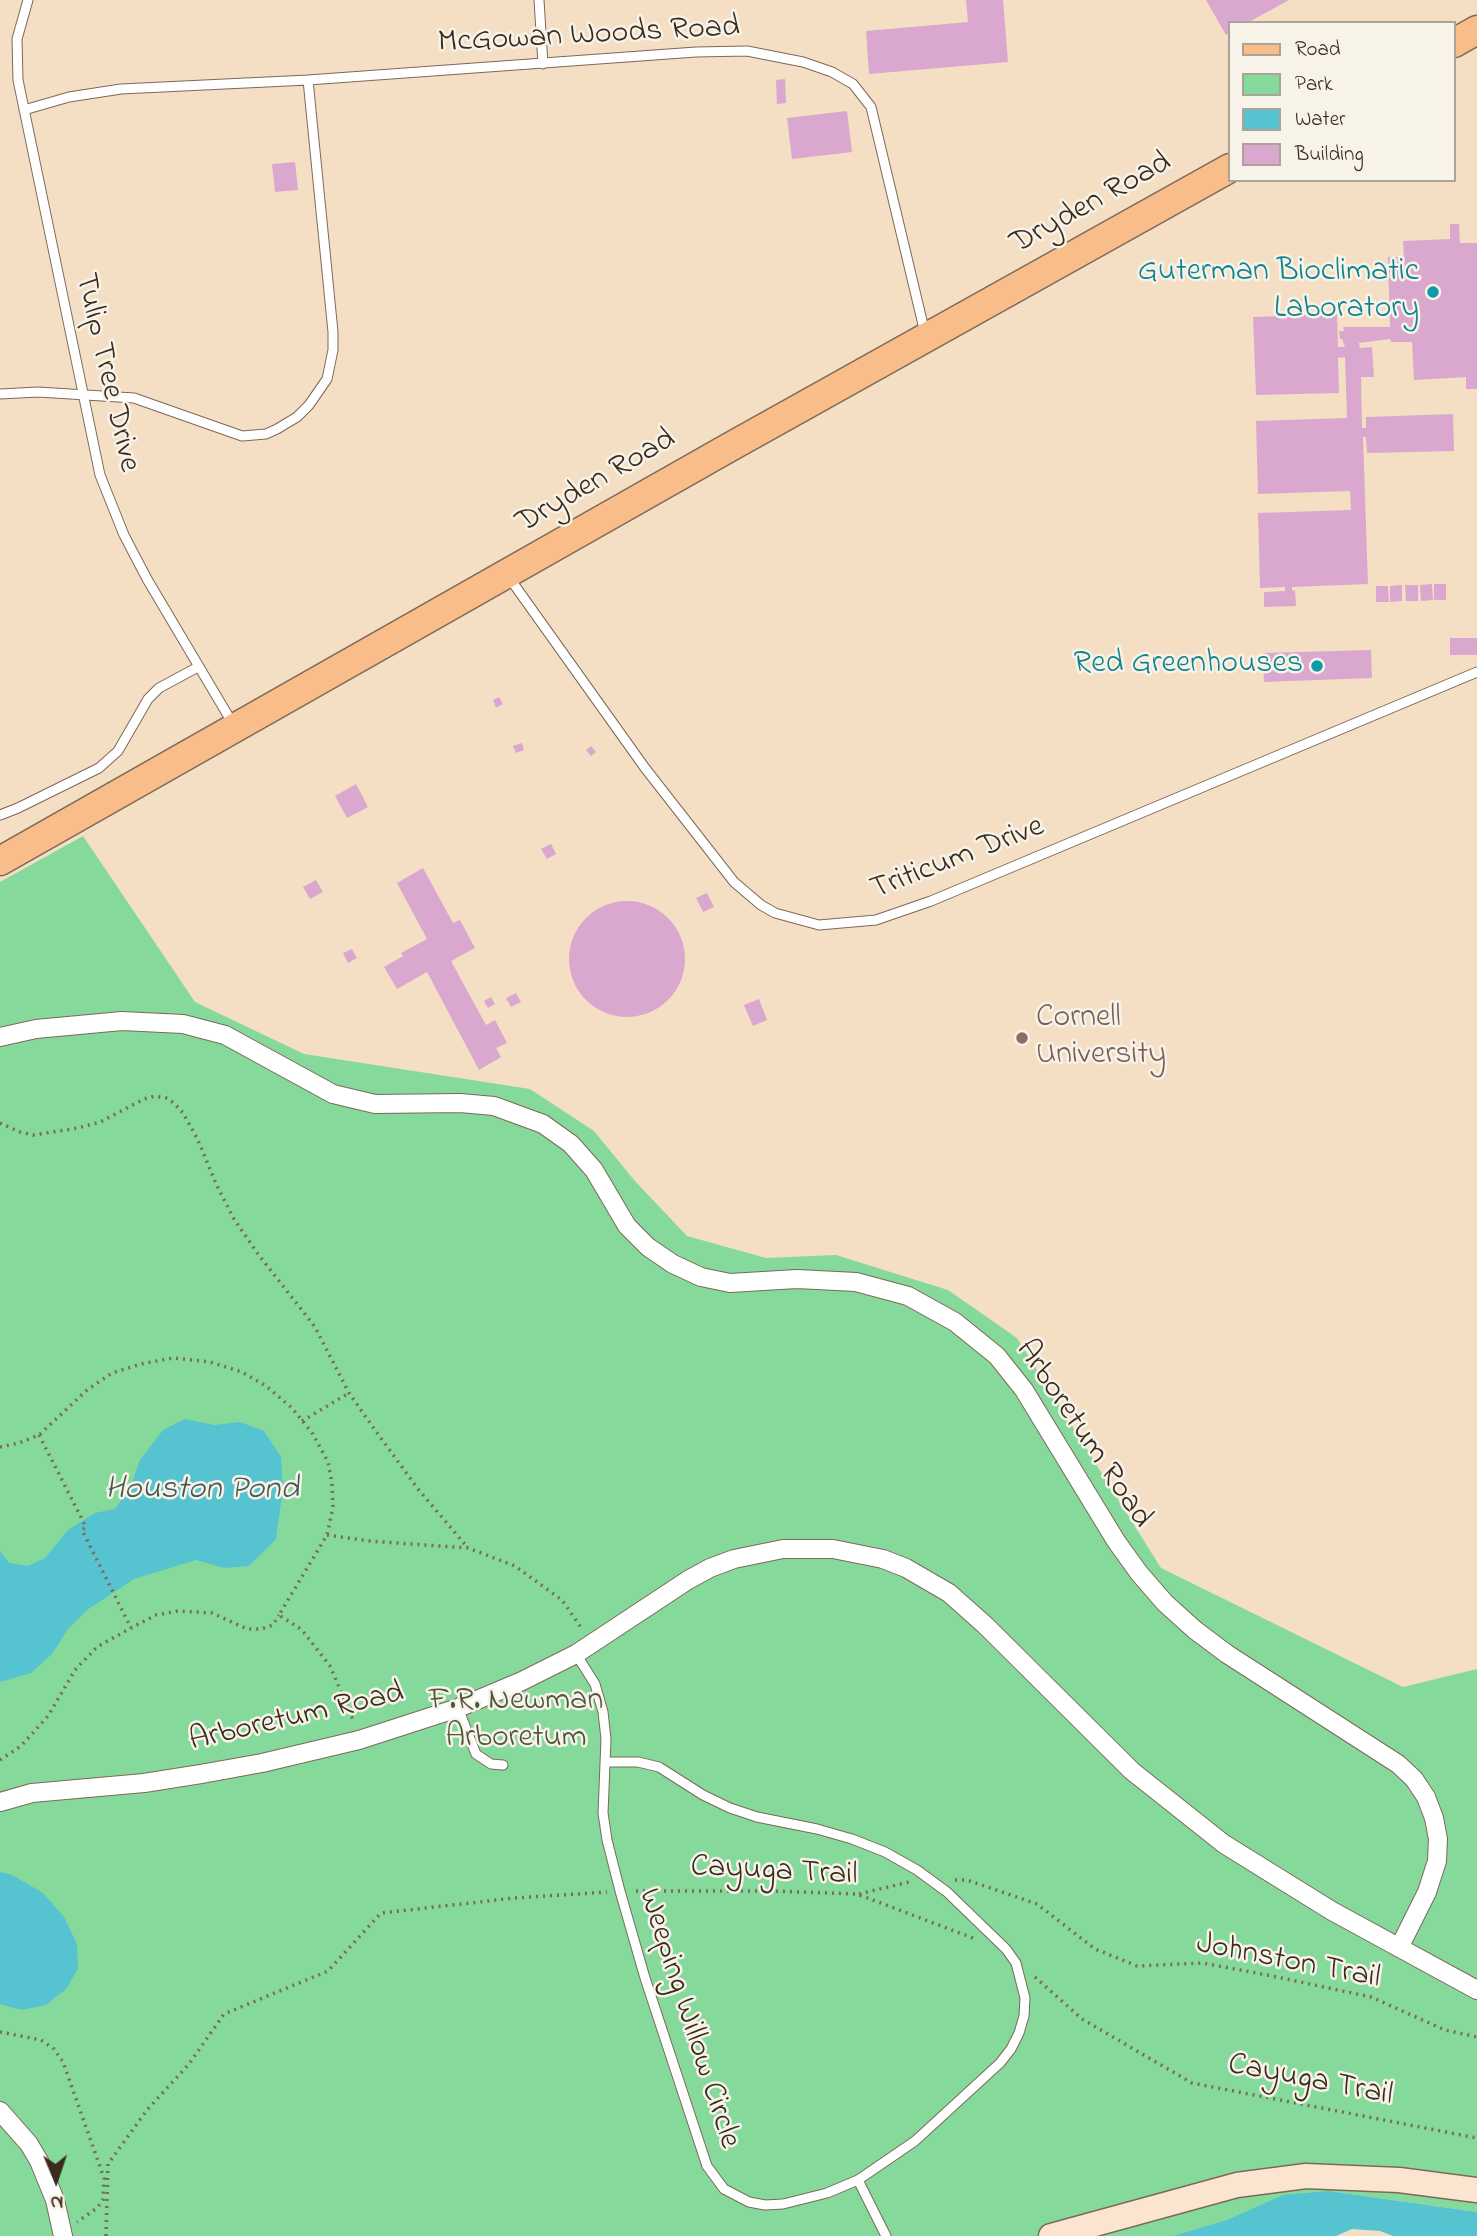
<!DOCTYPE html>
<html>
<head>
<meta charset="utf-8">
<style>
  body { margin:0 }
  #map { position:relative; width:1477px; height:2236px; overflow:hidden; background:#f4dfc4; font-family:"Indie Flower",sans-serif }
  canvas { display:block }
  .legend { position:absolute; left:1228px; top:21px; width:228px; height:161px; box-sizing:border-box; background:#f7f3e8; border:2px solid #aca397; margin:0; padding:9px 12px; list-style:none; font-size:21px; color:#3b2a1e }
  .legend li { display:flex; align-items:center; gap:14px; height:35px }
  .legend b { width:35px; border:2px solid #aca397 }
  .north { position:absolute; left:21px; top:2145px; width:70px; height:70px; -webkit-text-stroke:5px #f7f3e8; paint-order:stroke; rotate:178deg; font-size:19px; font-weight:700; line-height:28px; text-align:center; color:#3b2a1e }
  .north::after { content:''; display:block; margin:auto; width:24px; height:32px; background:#3b2a1e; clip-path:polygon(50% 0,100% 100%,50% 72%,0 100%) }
</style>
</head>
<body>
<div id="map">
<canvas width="1477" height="2236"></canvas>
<ul class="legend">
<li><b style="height:9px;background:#f8bd89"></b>Road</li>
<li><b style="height:19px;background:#85d99b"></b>Park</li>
<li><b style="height:19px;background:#56c3d0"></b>Water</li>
<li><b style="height:19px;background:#daa8ce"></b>Building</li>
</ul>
<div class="north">N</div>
</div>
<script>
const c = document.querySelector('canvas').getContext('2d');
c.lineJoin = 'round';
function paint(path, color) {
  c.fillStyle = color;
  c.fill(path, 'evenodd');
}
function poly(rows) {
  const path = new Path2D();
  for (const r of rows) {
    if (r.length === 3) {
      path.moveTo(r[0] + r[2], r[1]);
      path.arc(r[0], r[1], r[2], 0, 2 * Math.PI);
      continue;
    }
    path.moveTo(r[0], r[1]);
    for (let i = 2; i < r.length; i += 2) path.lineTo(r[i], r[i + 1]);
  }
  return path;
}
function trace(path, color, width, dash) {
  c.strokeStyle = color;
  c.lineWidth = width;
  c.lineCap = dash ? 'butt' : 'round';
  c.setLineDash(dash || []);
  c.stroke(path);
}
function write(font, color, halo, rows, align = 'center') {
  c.font = font + ' "Indie Flower",sans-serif';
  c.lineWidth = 5;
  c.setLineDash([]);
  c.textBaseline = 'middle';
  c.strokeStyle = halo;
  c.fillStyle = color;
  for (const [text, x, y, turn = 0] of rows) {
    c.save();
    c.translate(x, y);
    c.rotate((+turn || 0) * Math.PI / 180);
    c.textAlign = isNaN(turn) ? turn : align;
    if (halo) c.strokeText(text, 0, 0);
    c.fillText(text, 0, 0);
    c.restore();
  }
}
paint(poly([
  [83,836,195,1002,304,1054,530,1089,594,1131,634,1180,687,1236,766,1258,836,1255,948,1290,1017,1338,1161,1568,1403,1687,1477,1669,1477,2212,1329,2191,1172,2236,0,2236,0,882]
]), '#85d99b');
paint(poly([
  [185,1419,214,1425,240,1422,264,1431,281,1457,283,1488,276,1539,249,1566,224,1568,196,1560,134,1579,87,1610,68,1629,52,1654,31,1673,0,1682,0,1551,9,1563,28,1566,45,1558,68,1530,95,1513,115,1509,130,1488,140,1460,163,1430],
  [0,1872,12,1875,43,1893,64,1917,77,1944,78,1969,66,1989,46,2005,21,2010,0,2004],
  [1329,2191,1477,2212,1477,2236,1393,2236,1380,2231,1352,2229,1336,2236,1172,2236,1227,2220,1283,2195]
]), '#56c3d0');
paint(poly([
  [966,0,1003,0,1008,62,869,74,866,31,968,22],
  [1206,0,1289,0,1247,23,1230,23,1230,32,1226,35],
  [785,79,786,103,777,104,776,80],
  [847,111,852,152,792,159,787,118],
  [295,162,298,190,275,192,272,164],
  [1450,224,1459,224,1460,243,1477,243,1477,389,1466,389,1466,377,1414,380,1412,342,1391,342,1390,339,1359,343,1360,348,1372,347,1374,377,1361,377,1362,428,1366,428,1366,417,1453,414,1454,451,1367,453,1366,437,1363,437,1368,584,1292,587,1292,591,1295,590,1296,606,1264,607,1264,592,1285,591,1285,587,1260,588,1258,513,1351,510,1350,491,1258,494,1256,421,1347,418,1345,357,1338,358,1339,393,1256,395,1253,317,1337,314,1338,347,1345,347,1342,339,1340,339,1339,331,1344,331,1343,327,1390,327,1388,257,1404,257,1403,241,1450,239],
  [1432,584,1433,600,1421,601,1420,585],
  [1434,584,1446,584,1446,600,1434,600],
  [1402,585,1402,601,1390,602,1390,586],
  [1405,585,1418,585,1418,601,1406,601],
  [1376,586,1388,586,1389,602,1376,602],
  [1450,638,1477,638,1477,655,1450,655],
  [1371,650,1372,678,1264,682,1263,653],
  [499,697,503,704,496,708,493,700],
  [522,743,524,750,516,753,513,746],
  [591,746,596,752,591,756,586,750],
  [356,784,368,807,347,818,335,796],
  [551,844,556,854,547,859,541,849],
  [423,868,453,923,460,920,475,948,451,961,486,1025,495,1020,507,1043,496,1048,501,1057,479,1070,427,972,397,989,384,967,403,956,401,953,427,939,397,883],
  [316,880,323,892,310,899,303,887],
  [707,893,714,907,703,912,696,898],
  [627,959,58],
  [352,949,357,958,348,963,343,953],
  [516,993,521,1002,511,1007,506,998],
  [491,997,495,1004,488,1008,484,1001],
  [759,999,767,1020,753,1026,744,1005]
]), '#daa8ce');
const lane = poly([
  [28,0,17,39,18,80,100,475,124,535,147,579,233,724],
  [539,0,543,64],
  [24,110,69,97,121,89,308,80,696,52,747,51,803,62,832,72,853,84,871,107,925,333],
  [0,394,38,392,134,398,242,436,266,434,277,429,297,417,309,405,327,379,333,350,333,332,308,80],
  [508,576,645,768,734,882,761,905,775,913,819,925,876,920,931,901,1477,672],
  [0,815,18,808,99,768,118,751,148,699,159,688,198,667],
  [576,1654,595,1684,603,1712,606,1739,603,1813,607,1840,620,1891,645,1978,707,2166,724,2189,749,2202,765,2205,783,2204,827,2193,858,2180,915,2141,1000,2063,1011,2049,1019,2033,1024,2016,1025,1998,1016,1963,1006,1949,947,1892,917,1870,885,1852,852,1839,817,1829,757,1817,730,1808,703,1795,659,1767,638,1762,605,1762],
  [458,1708,476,1754,491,1764,503,1765],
  [858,2180,886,2236]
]);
const street = poly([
  [0,1037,36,1029,122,1021,183,1024,225,1035,333,1094,375,1104,460,1103,494,1106,543,1124,571,1144,594,1170,627,1226,648,1247,673,1264,701,1277,730,1283,797,1279,856,1282,908,1296,955,1322,997,1356,1024,1390,1116,1541,1139,1573,1165,1603,1195,1630,1227,1654,1398,1764,1414,1779,1426,1797,1434,1818,1438,1839,1437,1861,1427,1892,1399,1948],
  [0,1802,32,1793,144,1783,201,1774,262,1763,359,1740,458,1708,522,1681,576,1654,688,1580,710,1568,734,1559,783,1549,833,1549,883,1559,906,1568,949,1593,985,1625,1132,1771,1224,1844,1332,1911,1477,1990],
  [0,2111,29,2144,39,2161,55,2200,63,2236]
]);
const secondary = poly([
  [1051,2236,1237,2185,1306,2176,1399,2180,1477,2190]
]);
const primary = poly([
  [1454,43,1477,30],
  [0,861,730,447,1230,168]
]);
trace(lane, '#7c6958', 11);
trace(street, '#7c6958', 20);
trace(secondary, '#7c6958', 27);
trace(primary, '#7c6958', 31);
trace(poly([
  [0,1123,20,1132,33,1135,78,1128,100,1122,144,1099,155,1096,166,1098,174,1103,183,1113,197,1138,217,1186,234,1219,258,1254,315,1327,349,1393,375,1430,418,1489,468,1548],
  [302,1421,349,1393],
  [39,1435,86,1527,82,1530,131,1628],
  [0,1447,19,1443,39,1435,87,1390,112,1373,141,1364,173,1358,210,1362,242,1372,266,1386,292,1408,313,1434,328,1462,332,1483,333,1507,327,1535,279,1615,302,1630,330,1666,354,1722],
  [327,1535,370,1541,468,1548,515,1566,562,1600,582,1629],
  [0,1760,21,1746,48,1716,75,1670,97,1647,131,1628,156,1615,178,1611,212,1613,247,1629,261,1629,273,1625,279,1615],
  [955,1880,967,1880,1037,1904,1095,1949,1137,1966,1203,1963,1272,1976,1371,1997,1445,2030,1477,2037],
  [636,1891,773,1891,857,1894,973,1938],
  [859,1894,909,1882],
  [1035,1977,1082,2019,1192,2083,1477,2138],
  [0,2032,41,2040,54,2049,63,2062,104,2178,103,2200,97,2208,77,2222],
  [106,2236,108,2164,147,2110,189,2064,224,2014,328,1971,381,1913,515,1898,607,1892]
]), '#7c6958', 3.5, [2, 5]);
trace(lane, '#fff', 9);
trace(street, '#fff', 18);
trace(secondary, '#fce5d0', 24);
trace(primary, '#f8bd89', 28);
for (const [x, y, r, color] of [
  [1433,292,7,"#0f9aa8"],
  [1317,666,7,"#0f9aa8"],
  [1022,1038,7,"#8d6e63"]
]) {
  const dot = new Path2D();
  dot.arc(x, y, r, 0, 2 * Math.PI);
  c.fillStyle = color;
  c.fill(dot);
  trace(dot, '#f7f3e8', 2.5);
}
write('32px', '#3b2a1e', '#f7f3e8', [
  ["McGowan Woods Road",589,37,-3],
  ["Dryden Road",1092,205,-29],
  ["Tulip Tree Drive",105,373,77],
  ["Dryden Road",597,483,-30],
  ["Triticum Drive",958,860,-21],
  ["Arboretum Road",1082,1435,56],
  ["Arboretum Road",297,1719,-13],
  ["Cayuga Trail",774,1873,3],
  ["Johnston Trail",1288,1963,11],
  ["Weeping Willow Circle",687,2019,72],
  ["Cayuga Trail",1310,2082,11]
]);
write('32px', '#0d838f', '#f7f3e8', [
  ["Guterman Bioclimatic",1419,274],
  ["Laboratory",1419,311],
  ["Red Greenhouses",1303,666]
], 'right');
write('32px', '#785e54', '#f7f3e8', [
  ["Cornell",1036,1020],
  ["University",1036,1057]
], 'left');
write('32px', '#4e563d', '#f7f3e8', [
  ["F.R. Newman",516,1703],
  ["Arboretum",516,1740]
]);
write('italic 33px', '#435853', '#f7f3e8', [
  ["Houston Pond",202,1492]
]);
</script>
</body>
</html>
